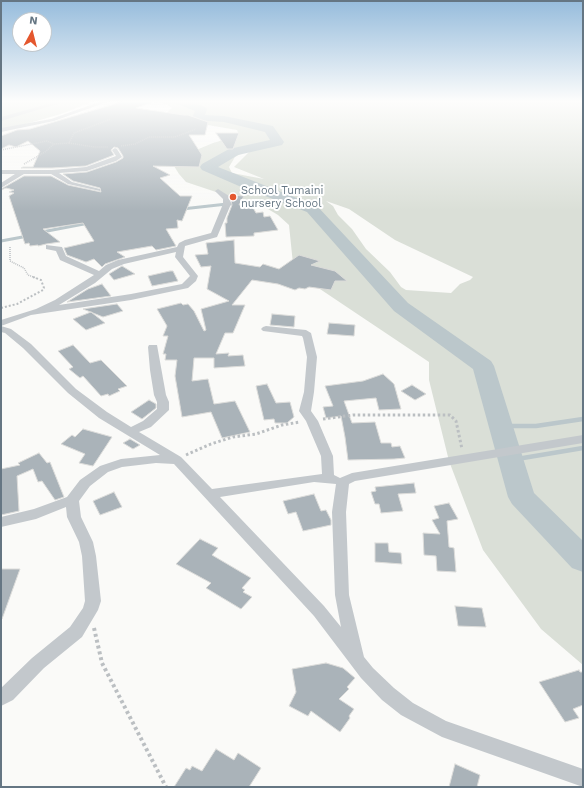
<!DOCTYPE html>
<html>
<head>
<meta charset="utf-8">
<style>
  body { margin:0 }
  #map { position:relative; width:584px; height:788px; overflow:hidden; background:#fafaf8; font-family:"Work Sans",sans-serif }
  canvas { display:block }
  .frame { position:absolute; inset:0; border:2px solid #657683; pointer-events:none }
  .north { position:absolute; left:12px; top:12px; width:40px; height:40px; box-sizing:border-box; background:#fff; border:1px solid #c1c8cd; border-radius:50%; rotate:7deg; font-size:11px; font-weight:700; line-height:16px; text-align:center; color:#657683 }
  .north::after { content:''; display:block; margin:auto; width:14px; height:18px; background:#e4572e; clip-path:polygon(50% 0,100% 100%,50% 72%,0 100%) }
</style>
</head>
<body>
<div id="map">
<canvas width="584" height="788"></canvas>
<div class="frame"></div>
<div class="north">N</div>
</div>
<script>
const c = document.querySelector('canvas').getContext('2d');
c.lineJoin = 'round';
function paint(path, color) {
  c.fillStyle = color;
  c.fill(path, 'evenodd');
}
function poly(rows) {
  const path = new Path2D();
  for (const r of rows) {
    path.moveTo(r[0], r[1]);
    for (let i = 2; i < r.length; i += 2) path.lineTo(r[i], r[i + 1]);
  }
  return path;
}
function trace(path, color, width, dash) {
  c.strokeStyle = color;
  c.lineWidth = width;
  c.lineCap = dash ? 'butt' : 'round';
  c.setLineDash(dash || []);
  c.stroke(path);
}
function write(font, color, halo, rows, align = 'center') {
  c.font = font + ' "Work Sans",sans-serif';
  c.lineWidth = 4;
  c.setLineDash([]);
  c.textBaseline = 'middle';
  c.strokeStyle = halo;
  c.fillStyle = color;
  for (const [text, x, y, turn = 0] of rows) {
    c.save();
    c.translate(x, y);
    c.rotate((+turn || 0) * Math.PI / 180);
    c.textAlign = isNaN(turn) ? turn : align;
    if (halo) c.strokeText(text, 0, 0);
    c.fillText(text, 0, 0);
    c.restore();
  }
}
paint(poly([
  [1,101,94,101,61,114,1,131],
  [147,101,583,101,583,665,541,629,483,550,449,461,429,380,429,362,308,281,293,264,289,225,278,215,258,203,228,196,186,182,179,174,174,166,184,155,213,143,239,135,237,130,196,123,170,114,168,111,172,108,166,104],
  [254,147,234,167,264,179,232,173,229,167,235,157],
  [326,201,349,209,395,240,473,277,470,280,460,284,451,293,406,290,401,287,390,272,366,249,352,229,338,215,333,206]
]), '#dadfd7');
trace(poly([
  [182,209,227,204,291,201],
  [42,232,89,223],
  [1,241,28,236]
]), '#bbc7cb', 3);
trace(poly([
  [501,426,536,426,583,419],
  [511,460,583,448]
]), '#bbc7cb', 4.5);
paint(poly([
  [174,101,189,101,205,107,207,109,205,115,224,116,273,126,284,142,282,145,238,155,218,167,317,206,408,303,491,361,494,366,534,493,583,541,583,572,572,568,512,504,508,497,473,369,394,311,307,212,239,186,202,170,200,167,202,164,229,149,270,140,265,132,224,122,194,120,192,118,195,111,175,103,174,101]
]), '#bbc7cb');
const building = poly([
  [125,101,151,101,151,103,136,108,184,115,188,115,208,122,205,135,189,135,202,155,199,167,153,166,170,175,160,178,180,196,192,196,182,221,177,220,178,228,166,229,176,246,156,250,152,246,117,252,125,257,105,264,102,267,94,259,86,262,67,255,64,248,94,241,83,223,43,229,60,242,46,244,38,246,38,245,30,246,29,243,25,244,9,196,14,193,9,192,14,190,6,188,1,190,1,189,24,176,51,176,68,185,101,192,100,188,73,181,63,174,87,172,116,162,123,158,123,156,118,148,114,147,111,150,114,155,86,166,52,168,21,168,23,167,33,167,40,151,28,141,16,147,9,145,1,149,1,136,17,130,30,129,125,101],
  [216,133,239,133,233,149,227,149,216,133],
  [230,195,244,196,239,205,251,204,256,213,263,212,264,217,270,216,278,230,254,233,254,236,226,237,225,223,227,223,227,218,232,205,230,195],
  [234,240,235,263,260,267,263,264,279,269,299,255,320,261,311,265,335,271,347,281,335,281,331,290,309,287,305,289,299,288,295,290,278,284,252,280,232,305,245,305,233,333,225,333,216,354,229,353,228,356,243,355,245,366,214,368,214,358,194,358,192,381,208,379,214,404,235,401,250,432,222,438,211,412,182,417,175,376,177,360,165,360,166,354,163,354,168,336,163,336,167,326,157,309,181,303,183,305,188,304,194,311,204,331,206,330,201,309,229,301,207,289,211,266,201,267,195,255,208,254,206,243,234,240],
  [122,266,135,274,114,280,109,274,122,266],
  [170,271,173,271,178,281,152,286,148,276,170,271],
  [102,284,111,296,67,302,88,289,102,284],
  [117,304,123,311,103,317,83,309,117,304],
  [91,312,105,323,86,330,73,319,91,312],
  [272,314,295,316,294,327,270,325,272,314],
  [329,323,355,325,354,336,327,334,329,323],
  [73,345,90,363,101,360,127,386,118,389,120,391,109,396,108,394,101,396,83,376,80,378,69,369,73,367,58,351,73,345],
  [383,374,394,384,401,409,379,410,376,398,344,401,352,423,375,422,381,443,391,443,392,447,400,446,405,458,394,459,348,460,345,437,341,416,326,418,323,407,333,406,325,386,363,381,383,374],
  [267,384,276,403,290,402,294,417,287,423,275,423,274,419,264,420,256,386,267,384],
  [412,385,426,394,415,400,401,391,412,385],
  [149,400,156,404,156,408,142,419,131,412,149,400],
  [83,429,112,437,93,466,79,463,85,454,61,444,72,435,75,437,83,429],
  [130,439,140,445,133,449,123,443,130,439],
  [39,453,47,463,50,462,64,497,55,500,42,481,38,482,33,469,17,476,19,511,1,515,1,469,20,465,18,463,39,453],
  [414,483,416,493,398,494,403,511,381,513,379,504,375,504,371,492,376,491,375,487,414,483],
  [114,492,122,507,100,515,93,501,114,492],
  [314,494,321,511,326,510,331,520,331,525,303,531,296,512,288,514,283,501,314,494],
  [449,503,458,519,447,521,449,547,454,548,456,572,437,571,436,556,424,555,423,533,440,534,432,520,439,518,434,506,449,503],
  [200,539,218,548,212,555,251,578,242,588,245,590,243,592,252,597,241,609,206,588,211,583,176,564,200,539],
  [375,543,388,543,389,552,401,553,402,564,375,562,375,543],
  [1,569,20,569,2,619,1,619,1,569],
  [455,606,482,608,486,627,458,626,455,606],
  [326,663,343,668,355,678,347,687,349,689,339,699,354,709,349,716,350,718,340,732,311,711,308,716,289,706,296,692,292,669,326,663],
  [579,670,580,672,583,672,583,705,573,709,579,718,565,722,539,682,579,670],
  [216,749,234,760,238,753,261,768,249,787,174,787,186,768,190,770,192,766,202,771,216,749],
  [455,764,480,775,477,787,449,787,455,764]
]);
paint(building, '#aab3b9');
trace(building, '#dcdcda', 1);
trace(poly([
  [69,143,94,147,108,147],
  [121,146,135,144,149,137,175,137,196,129],
  [1,150,47,141,54,144],
  [24,164,45,152,54,144,69,143,74,133,111,119],
  [10,247,10,261,24,268,28,275,36,278]
]), '#bbbfc2', 1.5, [1, 1]);
trace(poly([
  [1,308,17,304,43,290,44,288,41,280,33,277]
]), '#bbbfc2', 2, [2, 2]);
trace(poly([
  [323,419,353,415,450,415,456,421,462,449],
  [186,455,211,444,233,437,256,434,282,425,300,422]
]), '#bbbfc2', 3, [2.5, 2.5]);
trace(poly([
  [94,628,102,663,166,787]
]), '#bbbfc2', 4, [3, 3]);
paint(poly([
  [59,101,67,101,1,121,1,117,59,101],
  [102,101,110,101,54,121,1,132,1,128,51,119,102,101],
  [115,148,117,149,122,157,116,161,87,171,59,173,72,182,100,189,100,191,68,184,51,174,24,174,1,188,1,183,15,174,1,174,1,170,52,170,86,167,116,156,112,150,115,148],
  [218,189,229,196,231,204,217,237,185,246,183,257,198,276,196,281,188,288,131,300,31,315,1,326,1,320,36,309,55,300,94,275,60,260,56,251,46,249,46,245,62,247,66,256,99,271,106,265,118,260,177,247,179,243,185,240,211,233,223,204,223,199,215,191,218,189],
  [176,252,175,257,190,276,182,284,131,294,59,305,95,283,112,269,124,264,176,252],
  [1,326,11,329,31,344,76,389,107,412,131,427,143,421,157,409,157,402,154,395,150,370,148,347,149,345,157,345,166,395,169,402,169,410,151,427,139,432,181,457,212,489,322,474,321,456,306,421,299,411,304,392,307,357,303,338,302,336,263,331,261,329,263,327,266,326,306,330,311,333,317,357,314,392,311,411,318,421,333,456,334,475,340,478,352,473,583,435,583,443,355,481,349,484,346,512,349,595,364,657,373,668,394,688,413,703,446,721,583,769,583,787,442,737,401,715,382,700,361,678,314,616,174,464,156,463,122,467,108,472,90,486,79,501,81,517,93,542,96,556,101,601,98,610,82,637,44,668,13,700,1,706,1,688,32,658,70,627,83,608,85,601,82,556,79,542,67,517,66,507,36,519,1,527,1,517,34,509,67,497,80,480,100,466,121,459,160,455,99,418,68,393,23,348,5,333,1,332,1,326],
  [314,482,336,484,332,512,335,595,341,627,324,606,220,497,314,482]
]), '#c3c8cc');
const sky = c.createLinearGradient(0, 0, 0, 211);
sky.addColorStop(0, '#96bcdc');
sky.addColorStop(0.48, '#fdfdfc');
sky.addColorStop(1, '#fdfdfc00');
c.fillStyle = sky;
c.fillRect(0, 0, 584, 211);
for (const [x, y, r, color] of [
  [233,197,4,"#e4572e"]
]) {
  const dot = new Path2D();
  dot.arc(x, y, r, 0, 2 * Math.PI);
  c.fillStyle = color;
  c.fill(dot);
  trace(dot, '#fff', 1.5);
}
write('11px', '#657683', '#fff', [
  ["School Tumaini",241,191],
  ["nursery School",241,204]
], 'left');
</script>
</body>
</html>
